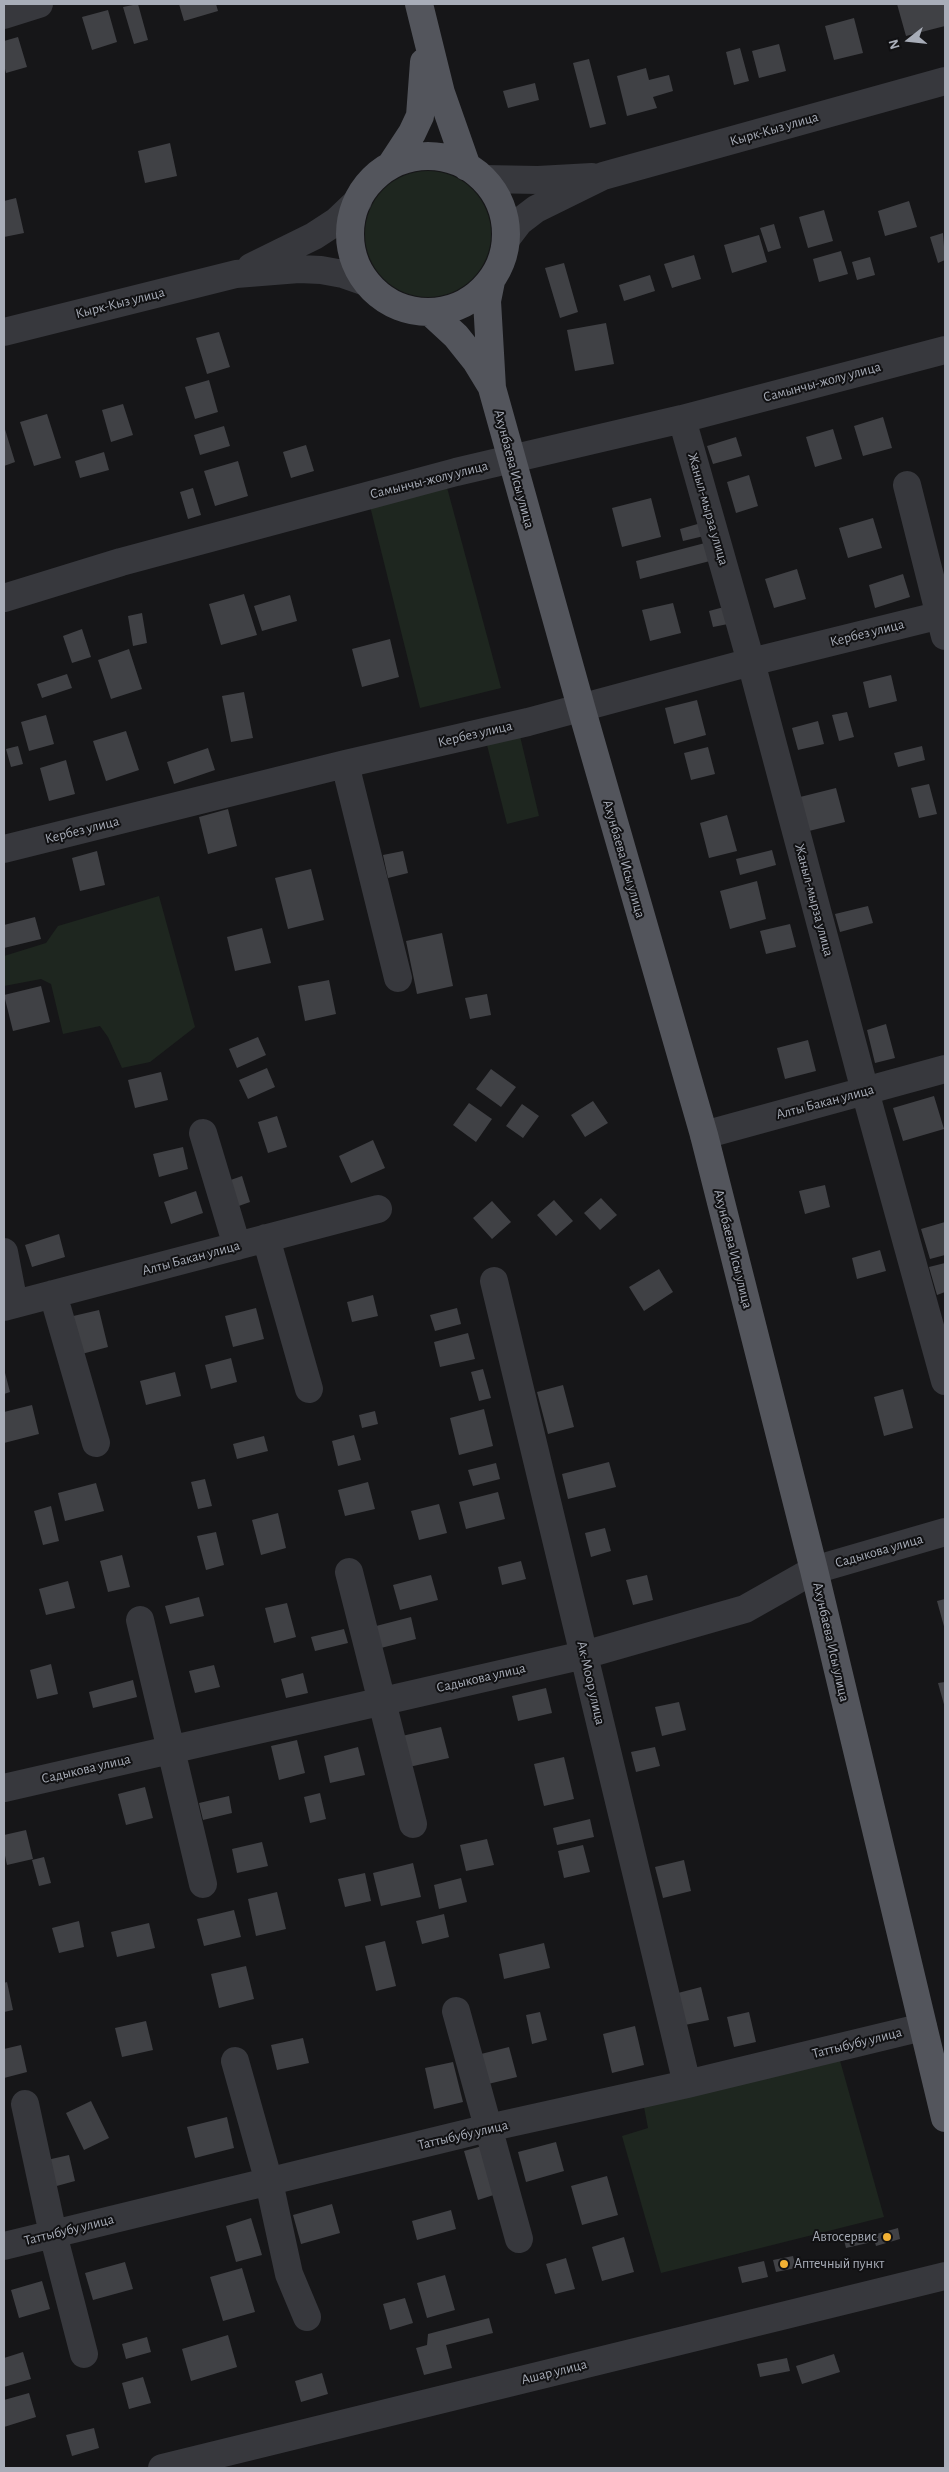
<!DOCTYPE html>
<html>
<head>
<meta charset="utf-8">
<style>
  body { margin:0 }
  #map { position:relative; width:949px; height:2472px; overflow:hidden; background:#161618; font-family:"Alegreya Sans",sans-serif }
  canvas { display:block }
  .frame { position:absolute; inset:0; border:5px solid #a8adb8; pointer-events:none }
  .north { position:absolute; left:884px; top:15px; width:50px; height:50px; -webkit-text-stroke:4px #111113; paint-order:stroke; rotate:254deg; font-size:14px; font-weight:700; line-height:20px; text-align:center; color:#a8adb8 }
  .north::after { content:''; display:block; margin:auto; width:18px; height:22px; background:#a8adb8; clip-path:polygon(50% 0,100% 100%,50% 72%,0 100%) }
</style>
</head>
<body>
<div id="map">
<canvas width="949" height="2472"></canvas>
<div class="frame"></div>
<div class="north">N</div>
</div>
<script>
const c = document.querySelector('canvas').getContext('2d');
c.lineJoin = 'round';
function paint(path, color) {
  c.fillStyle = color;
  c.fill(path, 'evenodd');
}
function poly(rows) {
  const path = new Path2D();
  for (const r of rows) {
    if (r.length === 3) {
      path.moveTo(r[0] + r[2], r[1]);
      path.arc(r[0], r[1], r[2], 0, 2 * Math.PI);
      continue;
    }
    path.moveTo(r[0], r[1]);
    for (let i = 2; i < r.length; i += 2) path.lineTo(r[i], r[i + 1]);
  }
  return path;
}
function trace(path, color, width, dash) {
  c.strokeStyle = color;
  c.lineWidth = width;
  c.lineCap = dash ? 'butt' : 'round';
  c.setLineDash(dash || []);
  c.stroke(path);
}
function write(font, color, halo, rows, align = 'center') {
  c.font = font + ' "Alegreya Sans",sans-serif';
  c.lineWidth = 4;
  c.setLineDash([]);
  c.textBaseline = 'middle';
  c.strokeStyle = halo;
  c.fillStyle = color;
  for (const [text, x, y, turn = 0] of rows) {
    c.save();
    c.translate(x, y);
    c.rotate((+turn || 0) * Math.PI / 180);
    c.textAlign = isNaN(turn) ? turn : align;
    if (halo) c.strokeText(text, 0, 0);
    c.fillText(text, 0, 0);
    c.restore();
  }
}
paint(poly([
  [428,234,63],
  [445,480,501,688,420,708,369,502],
  [520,736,539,816,507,824,487,745],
  [159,896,195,1027,150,1062,122,1068,108,1037,100,1026,63,1034,51,984,41,979,4,986,4,956,46,943,58,926],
  [839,2057,884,2217,661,2273,622,2136,648,2128,644,2107]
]), '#1e261f');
paint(poly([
  [138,4,148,40,134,44,123,7],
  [179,4,216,4,218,11,184,21],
  [897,4,945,4,945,26,906,36],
  [108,10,117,42,92,50,82,17],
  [854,18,863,53,834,60,825,26],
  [18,37,27,67,6,73,4,65,4,41],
  [779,44,786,71,759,78,752,51],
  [740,48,749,81,734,85,726,52],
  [589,59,606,124,590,128,573,63],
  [646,68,649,80,669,75,673,91,653,97,657,108,627,116,617,76],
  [535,83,539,100,508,108,503,91],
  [170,143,177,176,145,183,138,151],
  [16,198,24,233,4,237,4,201],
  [909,201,917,227,885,236,878,211],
  [824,210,833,241,808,248,799,217],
  [774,224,781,248,768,252,760,228],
  [943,233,945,260,938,263,930,237],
  [759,235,767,262,732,273,724,245],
  [841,251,848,274,819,282,813,259],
  [694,255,701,279,672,288,664,264],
  [870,257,875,275,857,280,852,262],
  [564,263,578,312,560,318,545,268],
  [650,275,655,291,624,301,619,285],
  [606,323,614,364,575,371,567,330],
  [219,332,230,367,207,374,196,338],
  [209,380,218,412,195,419,185,387],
  [123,404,133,435,111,442,102,410],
  [47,414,61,458,34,466,20,422],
  [883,417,892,448,863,456,854,426],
  [4,426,15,462,4,466],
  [224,426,230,446,200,455,194,435],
  [833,429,842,459,815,467,806,437],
  [736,437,742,456,713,464,707,446],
  [306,445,314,471,291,478,283,452],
  [104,452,109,470,80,478,75,461],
  [238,461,248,496,215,506,204,471],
  [749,475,758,506,736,513,727,482],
  [193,488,201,515,188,519,180,492],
  [651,498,661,537,622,547,612,508],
  [873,518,882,548,848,558,839,528],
  [701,523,704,536,683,541,680,529],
  [705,543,710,561,640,579,636,561],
  [797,569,806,599,774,608,765,579],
  [903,574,910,597,875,608,869,585],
  [244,594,257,635,221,645,209,604],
  [290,595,297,621,262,631,254,606],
  [673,603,681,633,650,641,642,610],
  [724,607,728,624,713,627,709,611],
  [142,613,147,643,133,646,128,616],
  [82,629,91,657,72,663,63,636],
  [390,639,399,677,362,687,352,649],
  [129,649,142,689,111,699,98,660],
  [67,674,72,688,42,698,37,684],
  [891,675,897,701,869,708,863,682],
  [244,692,253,738,231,742,222,696],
  [697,700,706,735,674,744,665,708],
  [847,712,854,737,839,741,832,715],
  [46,715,54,744,29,751,21,722],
  [818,721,824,744,798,750,792,728],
  [126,731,139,770,106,781,93,741],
  [18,746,23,764,11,767,6,749],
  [922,746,925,760,898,767,894,753],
  [708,747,715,774,691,780,684,753],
  [208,748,215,770,174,784,167,762],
  [66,760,75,794,49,801,40,768],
  [929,784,937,814,919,818,911,788],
  [836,788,845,822,809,831,800,797],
  [228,809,237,846,208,854,199,817],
  [727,815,737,851,709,858,700,823],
  [772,850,776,865,740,875,736,859],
  [97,851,105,885,80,891,72,858],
  [403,851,408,873,388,878,383,855],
  [311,869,324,920,288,929,275,878],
  [757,881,766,919,730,929,720,891],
  [868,906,873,923,840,932,835,914],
  [35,917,41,939,4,948,4,925],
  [790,924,796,947,766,954,760,931],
  [262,928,271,963,235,971,227,937],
  [442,933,453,986,417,994,406,941],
  [329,980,336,1014,305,1021,298,986],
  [41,986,50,1022,13,1031,4,995],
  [487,994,491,1015,470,1019,465,998],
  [886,1024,895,1058,875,1063,867,1030],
  [258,1037,266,1055,237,1068,229,1049],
  [808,1040,816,1071,785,1079,777,1048],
  [267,1068,275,1087,248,1099,239,1080],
  [491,1069,516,1087,501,1107,476,1089],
  [161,1072,168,1100,135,1108,128,1080],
  [934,1096,944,1129,903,1141,893,1108],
  [593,1101,608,1123,585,1137,571,1115],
  [469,1103,492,1119,476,1142,453,1125],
  [522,1104,539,1116,523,1138,506,1126],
  [277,1116,287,1147,268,1153,258,1122],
  [373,1140,385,1168,351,1183,339,1156],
  [183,1147,188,1169,159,1177,153,1154],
  [242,1176,250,1202,233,1208,225,1182],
  [825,1185,830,1207,805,1214,799,1191],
  [196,1191,203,1213,171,1224,164,1202],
  [601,1198,617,1215,600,1230,584,1213],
  [554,1200,573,1221,556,1236,537,1215],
  [492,1201,511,1222,492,1239,473,1218],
  [945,1222,945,1255,930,1259,921,1229],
  [59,1234,65,1257,32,1267,25,1245],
  [880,1250,886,1271,857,1279,852,1258],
  [945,1263,945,1292,937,1295,929,1267],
  [659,1269,673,1292,644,1311,629,1287],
  [373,1295,378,1316,352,1322,347,1302],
  [256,1308,264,1339,233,1347,225,1316],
  [457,1308,461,1324,435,1331,430,1315],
  [99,1310,108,1347,78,1355,69,1317],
  [468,1333,475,1359,440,1367,434,1342],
  [231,1358,237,1382,211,1389,205,1365],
  [4,1369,10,1392,4,1394],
  [483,1369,491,1398,479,1401,471,1372],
  [175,1372,181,1396,146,1405,140,1381],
  [563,1385,574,1427,548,1434,537,1392],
  [903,1389,913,1428,884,1436,874,1397],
  [32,1405,39,1434,4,1443,4,1412],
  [484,1409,493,1446,459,1455,450,1418],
  [375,1411,378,1424,362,1428,359,1415],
  [354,1435,361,1460,338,1466,332,1441],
  [264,1436,268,1451,237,1459,233,1444],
  [609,1462,616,1487,568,1499,562,1474],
  [496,1463,500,1479,473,1486,468,1470],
  [205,1479,212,1506,198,1509,191,1482],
  [368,1482,375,1509,345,1516,338,1490],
  [96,1483,104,1511,65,1521,58,1493],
  [498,1492,505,1519,466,1529,459,1502],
  [439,1504,447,1533,419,1540,411,1511],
  [51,1506,59,1541,43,1545,34,1511],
  [278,1513,286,1548,261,1555,252,1520],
  [605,1528,611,1551,591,1557,585,1533],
  [216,1532,224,1565,206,1570,197,1536],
  [122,1555,130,1587,108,1592,100,1561],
  [521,1561,526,1579,502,1585,498,1567],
  [431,1575,438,1600,400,1610,393,1585],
  [647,1575,653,1600,633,1605,626,1580],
  [68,1581,75,1608,46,1615,39,1589],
  [199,1597,204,1616,170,1624,165,1606],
  [945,1599,945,1630,937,1601],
  [287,1603,296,1637,274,1643,265,1608],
  [411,1617,416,1639,381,1648,376,1626],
  [344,1629,348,1643,315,1651,311,1637],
  [51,1664,58,1694,37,1699,30,1670],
  [214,1665,220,1687,195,1693,189,1671],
  [303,1673,308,1693,286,1698,281,1679],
  [133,1680,137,1697,93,1708,89,1692],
  [945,1682,945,1708,938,1683],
  [546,1688,552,1713,518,1721,512,1696],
  [679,1702,686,1730,662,1736,655,1707],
  [441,1727,449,1758,409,1767,402,1736],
  [297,1740,305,1773,279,1780,271,1746],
  [358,1747,365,1775,330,1783,324,1756],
  [655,1747,660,1766,636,1772,631,1752],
  [564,1757,574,1799,544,1806,534,1764],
  [145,1787,153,1818,126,1825,118,1794],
  [320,1793,326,1819,310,1823,304,1797],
  [229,1796,232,1813,203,1820,199,1803],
  [590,1819,594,1837,557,1845,553,1828],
  [26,1830,33,1859,7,1865,4,1851,4,1835],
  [487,1839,494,1865,466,1871,460,1845],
  [262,1842,268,1866,237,1873,232,1849],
  [583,1845,590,1872,564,1878,558,1851],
  [44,1857,51,1883,39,1886,32,1860],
  [684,1860,691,1891,663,1898,655,1867],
  [413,1863,421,1897,381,1906,373,1873],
  [365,1873,371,1901,345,1907,338,1879],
  [461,1878,467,1902,439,1909,434,1885],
  [277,1892,286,1929,256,1936,248,1899],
  [234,1910,241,1937,204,1946,197,1919],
  [444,1914,449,1937,422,1944,416,1921],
  [79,1921,84,1947,59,1953,52,1928],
  [149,1923,155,1948,117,1957,111,1932],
  [385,1941,396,1986,376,1991,365,1946],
  [544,1943,550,1968,504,1979,499,1954],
  [246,1966,254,1999,219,2008,211,1974],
  [7,1982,13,2010,4,2012,4,1983],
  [701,1987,709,2020,685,2025,678,1993],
  [540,2012,547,2040,532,2044,526,2015],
  [749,2012,756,2042,734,2047,727,2017],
  [146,2021,153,2050,122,2057,115,2028],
  [635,2026,644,2065,612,2073,603,2034],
  [303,2038,309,2063,277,2070,271,2045],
  [21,2045,27,2072,4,2078,4,2049],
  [509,2047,517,2077,484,2085,477,2055],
  [453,2062,463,2102,434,2109,425,2068],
  [91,2101,109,2138,84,2150,66,2113],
  [227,2117,234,2148,195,2158,187,2127],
  [556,2142,564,2171,526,2182,518,2152],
  [486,2145,500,2193,478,2200,464,2151],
  [69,2155,75,2181,53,2187,47,2160],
  [607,2176,618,2215,582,2225,571,2186],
  [332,2204,340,2233,301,2244,293,2215],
  [451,2210,456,2229,417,2240,412,2221],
  [251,2218,262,2255,236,2262,226,2226],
  [898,2228,900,2239,876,2246,873,2235],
  [870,2233,872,2242,846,2248,844,2240],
  [624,2237,634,2272,602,2281,592,2247],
  [793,2256,796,2268,776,2272,773,2260],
  [566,2258,575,2289,555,2294,546,2264],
  [764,2261,768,2277,742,2283,738,2267],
  [125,2262,133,2289,93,2300,85,2273],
  [242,2268,255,2312,223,2321,210,2277],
  [445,2275,455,2310,427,2318,417,2283],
  [42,2281,50,2309,19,2318,11,2290],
  [405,2298,413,2323,390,2330,383,2304],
  [489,2318,493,2333,446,2345,452,2368,424,2375,416,2348,427,2345,428,2334],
  [228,2335,237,2367,191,2381,182,2349],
  [147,2337,151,2352,126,2359,122,2344],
  [23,2352,31,2379,4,2387,4,2358],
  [834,2354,840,2372,802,2384,796,2366],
  [787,2358,790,2371,760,2377,757,2364],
  [322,2373,328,2394,301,2402,295,2381],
  [143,2377,151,2403,129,2409,122,2383],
  [29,2393,36,2417,4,2427,4,2400],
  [94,2428,99,2448,72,2456,66,2435]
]), '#404145');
trace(poly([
  [4,15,39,4],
  [484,179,538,180,592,177],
  [506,239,519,222,536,209,603,176,945,81],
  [251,267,314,236,337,221,358,201],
  [4,332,236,274,299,269,321,270,343,274,366,282],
  [682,419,751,662,865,1091,945,1381],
  [907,485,945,636],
  [4,598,121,562,456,472,682,419,945,350],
  [345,764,398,978],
  [4,849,345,764,528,722,751,662,945,614],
  [203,1133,237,1246],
  [704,1135,945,1069],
  [266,1238,309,1389],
  [4,1252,14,1304],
  [494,1281,687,2084],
  [53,1294,96,1443],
  [4,1307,378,1209],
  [349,1572,413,1824],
  [140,1620,203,1884],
  [4,1788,584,1655,745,1609,814,1570,945,1532],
  [456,2011,519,2239],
  [235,2061,269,2182,289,2274,307,2317],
  [25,2104,53,2234,84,2354],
  [4,2246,488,2128,687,2084,923,2027],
  [162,2468,945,2276]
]), '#37383d', 28);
trace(poly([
  [419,4,441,93,467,167],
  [428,234,78],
  [391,165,412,133,420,116,424,62],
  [491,281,487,301,492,388,581,707,704,1135,814,1570,945,2118],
  [430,312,456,336,476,361,490,384]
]), '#53555c', 28);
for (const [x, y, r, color] of [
  [887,2237,5,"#f2b134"],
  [784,2264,5,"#f2b134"]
]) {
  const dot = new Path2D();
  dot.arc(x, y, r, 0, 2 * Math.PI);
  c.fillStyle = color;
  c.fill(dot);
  trace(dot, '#111113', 2);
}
write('14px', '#a8adb8', '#111113', [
  ["Кырк-Кыз улица",774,129,-16],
  ["Кырк-Кыз улица",120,303,-14],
  ["Самынчы-жолу улица",822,382,-15],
  ["Ахунбаева Исы улица",514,469,75],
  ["Самынчы-жолу улица",429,480,-14],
  ["Жаныл-мырза улица",708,509,74],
  ["Кербез улица",867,633,-14],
  ["Кербез улица",475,734,-13],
  ["Кербез улица",82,830,-14],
  ["Ахунбаева Исы улица",624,859,74],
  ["Жаныл-мырза улица",814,900,75],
  ["Алты Бакан улица",825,1102,-15],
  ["Ахунбаева Исы улица",733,1249,76],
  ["Алты Бакан улица",191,1258,-15],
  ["Садыкова улица",879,1551,-16],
  ["Ахунбаева Исы улица",831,1642,77],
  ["Садыкова улица",481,1678,-13],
  ["Ак-Моор улица",591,1683,77],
  ["Садыкова улица",86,1769,-13],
  ["Таттыбубу улица",857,2043,-14],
  ["Таттыбубу улица",463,2135,-13],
  ["Таттыбубу улица",69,2230,-14],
  ["Ашар улица",554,2372,-14]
]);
write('14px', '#a8adb8', '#111113', [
  ["Автосервис",877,2237],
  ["Аптечный пункт",794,2264,"left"]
], 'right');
</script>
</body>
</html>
